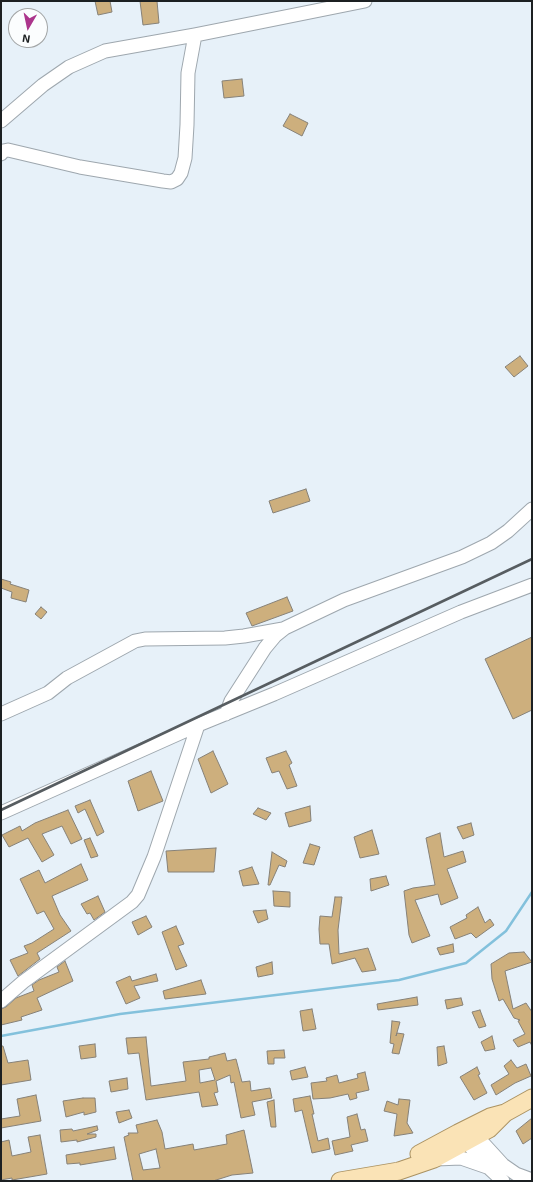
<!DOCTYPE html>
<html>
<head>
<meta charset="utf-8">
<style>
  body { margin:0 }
  #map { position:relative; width:533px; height:1182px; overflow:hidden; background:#e7f1f9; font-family:"Exo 2",sans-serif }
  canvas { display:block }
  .frame { position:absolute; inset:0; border:2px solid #1c2022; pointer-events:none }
  .north { position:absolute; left:8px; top:8px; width:40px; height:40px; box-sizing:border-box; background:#fbfdfe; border:1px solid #a2a5a6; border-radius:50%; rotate:189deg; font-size:11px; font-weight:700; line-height:16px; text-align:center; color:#1c2022 }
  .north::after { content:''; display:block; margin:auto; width:14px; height:18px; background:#ac358c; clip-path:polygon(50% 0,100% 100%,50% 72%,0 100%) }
</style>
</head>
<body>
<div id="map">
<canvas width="533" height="1182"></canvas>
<div class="frame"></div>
<div class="north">N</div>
</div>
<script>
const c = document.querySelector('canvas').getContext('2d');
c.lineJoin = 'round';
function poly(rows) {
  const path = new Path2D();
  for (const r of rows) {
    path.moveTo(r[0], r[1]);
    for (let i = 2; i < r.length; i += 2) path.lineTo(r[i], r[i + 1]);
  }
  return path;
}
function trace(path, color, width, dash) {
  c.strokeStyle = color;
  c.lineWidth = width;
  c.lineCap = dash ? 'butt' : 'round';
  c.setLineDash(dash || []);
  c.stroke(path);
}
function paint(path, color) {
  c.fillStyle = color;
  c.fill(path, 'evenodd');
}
trace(poly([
  [1,1036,120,1014,399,980,466,963,506,931,532,892]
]), '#83c1dc', 2.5);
const building = poly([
  [95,1,110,1,112,12,98,15,95,1],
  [140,1,157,1,159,23,143,25,140,1],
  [242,79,244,96,224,98,222,81,242,79],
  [290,114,308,123,302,136,283,126,290,114],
  [520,356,528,366,514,377,505,367,520,356],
  [306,489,310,501,273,513,269,501,306,489],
  [1,579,11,582,10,584,29,590,26,602,11,598,12,592,1,588,1,579],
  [287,597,293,611,252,626,246,613,287,597],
  [41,607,47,612,41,619,35,614,41,607],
  [532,637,532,710,513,719,485,659,532,637],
  [213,751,228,784,211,793,198,759,213,751],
  [286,751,292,763,289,765,297,786,287,789,279,771,272,773,266,758,286,751],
  [151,771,163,801,138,811,128,781,151,771],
  [90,800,104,832,97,836,85,809,78,813,75,806,90,800],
  [310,806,311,821,289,827,285,813,310,806],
  [258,808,271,813,266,820,253,814,258,808],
  [68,810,82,839,71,844,62,826,42,834,54,855,42,862,28,838,9,847,2,835,20,826,22,831,35,823,68,810],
  [471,823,474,835,463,839,457,827,471,823],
  [372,830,379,854,360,858,354,837,372,830],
  [440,833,444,857,463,851,466,862,447,869,458,898,441,905,438,894,415,900,430,936,412,943,409,935,404,891,413,888,435,885,426,838,440,833],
  [90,838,98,856,91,858,84,840,90,838],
  [310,844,320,847,314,865,303,863,310,844],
  [216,848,214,872,168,872,166,851,216,848],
  [272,852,287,861,285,867,279,865,270,885,268,885,272,852],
  [81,864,88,880,52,896,60,915,71,931,37,953,40,959,18,976,10,960,28,953,24,946,32,943,54,929,44,911,37,914,20,879,39,870,45,883,81,864],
  [252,867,259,884,243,886,239,871,252,867],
  [386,876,389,885,371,891,370,879,386,876],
  [273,891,290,892,290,907,274,906,273,891],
  [98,896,105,912,94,920,90,913,87,914,81,904,98,896],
  [335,897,342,897,338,930,339,954,368,948,376,970,362,972,355,958,332,964,329,944,320,944,319,929,320,916,332,917,335,897],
  [478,907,485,923,490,919,494,925,476,938,471,933,455,939,450,927,467,918,466,915,478,907],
  [266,910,268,919,258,923,253,911,266,910],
  [146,916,152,927,138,935,132,922,146,916],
  [176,926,184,944,178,946,187,966,176,970,162,932,176,926],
  [453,944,454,952,440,955,437,948,453,944],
  [524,952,532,962,505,971,513,1009,526,1003,532,1012,532,1046,530,1042,518,1047,513,1040,525,1034,518,1021,520,1020,514,1018,503,999,499,1001,492,979,491,964,509,953,524,952],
  [65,961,73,981,37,998,42,1010,21,1017,22,1020,1,1025,1,1009,6,1007,16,998,34,991,32,985,39,980,59,972,57,967,65,961],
  [272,962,273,974,258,977,256,967,272,962],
  [156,974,158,981,134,986,140,998,126,1004,116,982,130,976,132,981,156,974],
  [201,980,206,994,165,999,163,991,201,980],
  [417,997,418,1005,378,1010,377,1004,417,997],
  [461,998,463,1005,447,1009,445,1000,461,998],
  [312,1009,316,1029,303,1031,300,1011,312,1009],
  [480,1010,486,1026,479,1028,472,1012,480,1010],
  [392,1021,400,1022,396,1036,397,1033,404,1034,399,1054,392,1053,394,1044,390,1043,392,1021],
  [492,1036,495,1049,485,1051,481,1042,492,1036],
  [146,1037,151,1086,186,1081,183,1062,209,1059,209,1057,225,1053,227,1061,236,1059,242,1082,250,1081,251,1091,270,1088,272,1098,252,1102,255,1115,241,1118,234,1082,231,1083,230,1075,216,1081,218,1092,214,1093,218,1105,202,1107,199,1092,146,1100,139,1053,128,1054,126,1038,146,1037],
  [211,1068,215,1080,200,1083,199,1070,211,1068],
  [95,1044,96,1057,81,1059,79,1046,95,1044],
  [1,1046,3,1046,8,1063,28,1060,31,1080,1,1085,1,1046],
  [444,1046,447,1063,438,1066,437,1047,444,1046],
  [284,1050,285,1058,274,1058,274,1064,268,1064,267,1051,284,1050],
  [511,1060,517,1068,526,1064,531,1076,515,1083,496,1095,491,1085,509,1074,504,1066,511,1060],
  [305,1067,308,1077,292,1080,290,1071,305,1067],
  [477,1067,480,1074,478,1075,487,1093,474,1100,460,1077,477,1067],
  [365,1072,369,1090,356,1093,357,1098,350,1100,348,1094,330,1098,313,1099,311,1083,327,1081,326,1078,337,1075,339,1083,358,1078,357,1074,365,1072],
  [127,1078,128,1089,111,1092,109,1081,127,1078],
  [36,1095,41,1121,1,1128,1,1119,20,1116,17,1099,36,1095],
  [310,1096,314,1114,312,1114,318,1141,328,1138,330,1149,312,1153,302,1110,295,1112,293,1099,310,1096],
  [83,1098,95,1098,96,1112,84,1115,84,1112,66,1117,63,1101,83,1098],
  [399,1099,410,1100,407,1123,413,1133,394,1136,397,1114,384,1111,387,1101,398,1105,399,1099],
  [274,1100,276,1127,271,1127,267,1102,274,1100],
  [129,1110,132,1118,119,1123,116,1112,129,1110],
  [357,1114,361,1130,365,1129,368,1141,351,1145,353,1151,335,1155,332,1141,350,1137,347,1117,357,1114],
  [532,1118,532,1138,523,1144,516,1131,532,1118],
  [157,1120,162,1132,165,1149,193,1144,194,1150,227,1144,226,1135,244,1130,253,1173,232,1175,213,1181,133,1181,124,1137,129,1135,128,1133,138,1133,136,1125,157,1120],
  [156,1149,160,1168,143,1170,139,1154,156,1149],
  [97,1126,98,1130,87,1134,96,1134,96,1137,77,1142,77,1140,61,1142,60,1130,72,1129,73,1131,97,1126],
  [40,1135,47,1174,12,1180,12,1178,1,1180,1,1142,9,1140,12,1156,31,1152,28,1137,40,1135],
  [114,1147,116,1159,80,1165,80,1163,67,1164,66,1155,114,1147]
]);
paint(building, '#cdaf7d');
trace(building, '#868178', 1);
const minor = poly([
  [1,121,43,85,69,67,105,51,195,35,365,1],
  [1,154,3,151,8,150,80,167,163,181,171,182,177,179,181,173,185,158,187,125,188,73,195,35],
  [1,714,48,693,67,678,135,641,145,639,225,638,244,636,283,629],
  [226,714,231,701,265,648,275,636,285,628,344,600,462,557,491,543,508,531,532,509],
  [1,813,198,725,274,694,461,612,532,585],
  [1,1001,23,982,132,902,138,895,154,857,198,725],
  [471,1130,503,1165,516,1174,532,1180],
  [460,1135,489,1168,503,1181],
  [436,1159,461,1158,487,1167]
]);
const major = poly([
  [419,1154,458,1133,490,1117,505,1113,532,1098],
  [340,1181,399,1171,434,1159,489,1129,505,1113]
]);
trace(minor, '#9ea7ae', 15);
trace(major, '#aa9262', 19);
trace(minor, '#fff', 13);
trace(major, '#fae3b6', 17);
trace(poly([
  [1,810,532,559]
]), '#575d61', 2.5);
</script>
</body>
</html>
